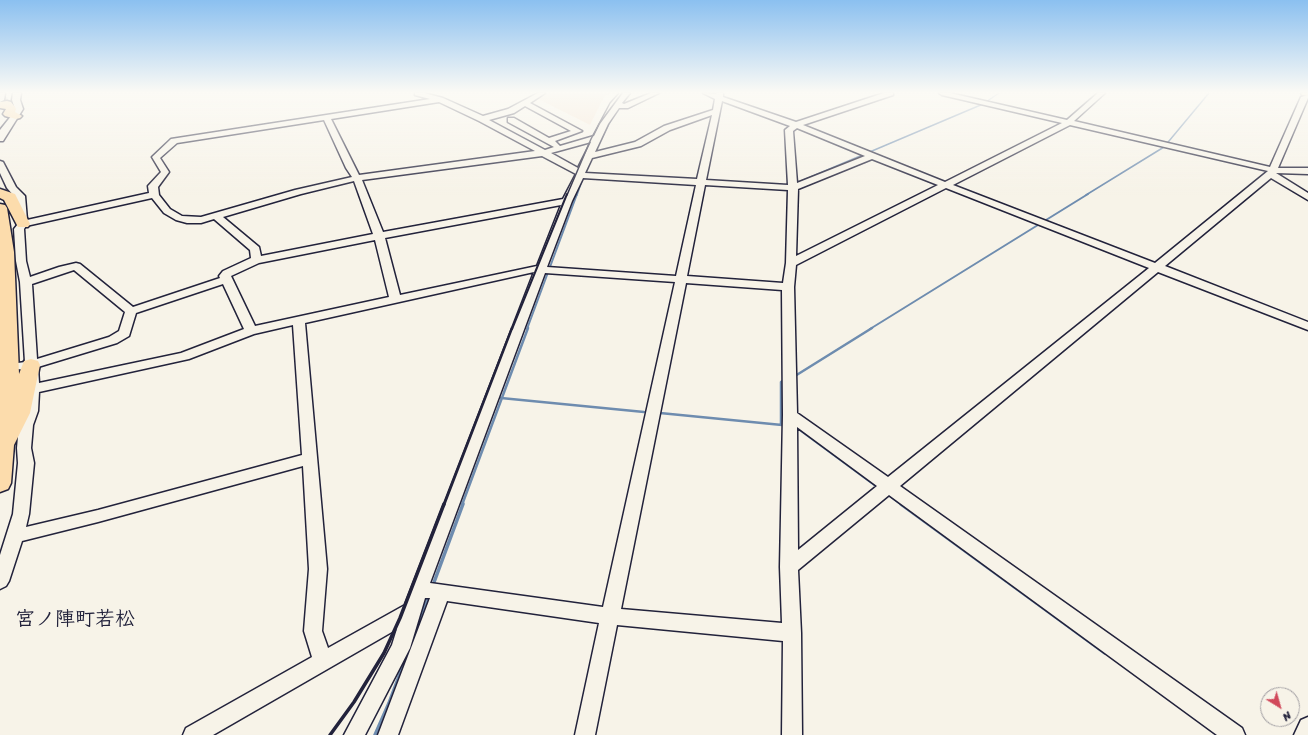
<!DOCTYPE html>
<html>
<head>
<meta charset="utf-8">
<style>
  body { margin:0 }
  #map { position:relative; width:1308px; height:735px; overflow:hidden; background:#f7f3e8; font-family:Sriracha,sans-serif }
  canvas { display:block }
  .north { position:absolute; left:1260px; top:687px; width:40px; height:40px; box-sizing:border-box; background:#f7f3e8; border:1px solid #a29fa3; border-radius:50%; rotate:143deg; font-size:11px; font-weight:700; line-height:16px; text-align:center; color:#22223b }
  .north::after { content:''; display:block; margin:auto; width:14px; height:18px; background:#d1495b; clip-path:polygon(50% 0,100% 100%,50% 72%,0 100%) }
</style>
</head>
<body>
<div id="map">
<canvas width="1308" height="735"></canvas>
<div class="north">N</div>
</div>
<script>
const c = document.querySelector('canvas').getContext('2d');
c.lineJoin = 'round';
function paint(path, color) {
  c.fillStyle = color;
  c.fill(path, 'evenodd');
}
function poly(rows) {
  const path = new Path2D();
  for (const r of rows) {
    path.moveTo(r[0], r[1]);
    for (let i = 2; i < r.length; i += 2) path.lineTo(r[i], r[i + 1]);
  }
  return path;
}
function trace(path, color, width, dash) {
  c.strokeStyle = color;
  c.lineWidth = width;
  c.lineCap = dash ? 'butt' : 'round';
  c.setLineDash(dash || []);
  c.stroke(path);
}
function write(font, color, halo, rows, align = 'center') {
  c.font = font + ' Sriracha,"Klee One",sans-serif';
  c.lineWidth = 3;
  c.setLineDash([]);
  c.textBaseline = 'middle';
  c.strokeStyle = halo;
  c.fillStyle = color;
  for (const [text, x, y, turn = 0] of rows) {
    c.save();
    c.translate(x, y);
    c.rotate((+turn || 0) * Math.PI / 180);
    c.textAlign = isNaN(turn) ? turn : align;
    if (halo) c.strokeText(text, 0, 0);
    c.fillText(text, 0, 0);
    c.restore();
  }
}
paint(poly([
  [546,93,610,93,604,97,590,125,538,99]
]), '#f5e4d2');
trace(poly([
  [599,144,611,120],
  [587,173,585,173,591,159],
  [794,184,983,104,999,93],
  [577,195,584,175],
  [1086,195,1164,147,1209,93]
]), '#6e8caf', 1.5);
trace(poly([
  [527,329,577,194],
  [870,329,1088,194]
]), '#6e8caf', 2);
trace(poly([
  [795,376,872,328],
  [501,398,644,412],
  [660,413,782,425],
  [781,425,781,382,784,380],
  [796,427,876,486],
  [886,493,902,505],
  [462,505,528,328]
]), '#6e8caf', 2.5);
trace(poly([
  [901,504,1105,653],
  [433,585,463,504],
  [375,735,389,703,429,596]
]), '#6e8caf', 3.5);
trace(poly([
  [0,102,16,100]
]), '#ccc9c5', 8, [8, 4]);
trace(poly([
  [0,227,23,224]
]), '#ccc9c5', 10, [10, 5.5]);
const minor = poly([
  [0,93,5,93,4,100,0,102,0,93],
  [13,93,21,93,20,100,23,109,3,141,0,141,0,130,12,115,15,109,12,100,13,93],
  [415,93,424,93,443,98,483,116,508,109,538,93,545,93,530,103,582,131,555,141,560,146,594,136,600,124,623,93,630,93,622,103,624,104,651,93,659,93,628,108,619,108,608,124,595,152,635,142,664,126,713,110,715,99,703,93,716,94,717,93,723,93,723,97,796,122,884,93,893,93,893,95,803,125,945,182,1062,123,942,95,939,93,950,93,1067,120,1098,93,1105,93,1074,121,1270,167,1301,97,1308,95,1308,98,1278,168,1308,168,1308,174,1276,173,1308,193,1308,200,1271,178,1165,266,1308,322,1308,330,1158,272,900,486,1242,728,1245,735,1217,735,889,495,798,570,801,633,802,735,782,735,783,641,617,625,595,735,575,735,599,623,447,601,398,735,378,735,430,598,425,598,410,648,365,735,344,735,392,645,397,629,213,735,183,735,186,728,312,657,304,631,309,569,303,466,98,522,22,541,9,581,6,586,0,589,0,555,13,514,18,463,17,448,19,425,24,411,27,390,25,370,18,369,17,366,18,363,25,362,20,282,16,261,14,229,18,224,15,197,7,188,0,173,0,161,3,162,16,187,25,196,27,220,149,193,148,186,161,172,152,157,171,139,430,99,415,95,415,93],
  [722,101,790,126,785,130,788,185,706,180,722,101],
  [439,102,479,121,535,151,359,175,331,119,439,102],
  [525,106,571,131,549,138,514,118,508,118,508,122,554,147,545,150,489,120,514,113,525,106],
  [712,115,697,179,585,173,592,158,641,146,670,130,712,115],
  [324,120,346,168,352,177,295,190,201,217,182,216,170,209,159,195,158,187,169,172,160,158,177,143,324,120],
  [1070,125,1268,171,1155,263,953,185,1070,125],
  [797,128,865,156,797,183,793,131,797,128],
  [591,142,578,168,551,153,591,142],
  [542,156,576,174,563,199,383,232,362,180,542,156],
  [872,159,938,185,796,256,798,189,872,159],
  [583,178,696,185,676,276,547,267,572,201,583,178],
  [354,181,373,234,261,256,259,247,223,217,301,194,354,181],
  [705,185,788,190,786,263,783,283,687,276,705,185],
  [946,188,1149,268,888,477,797,413,794,287,796,265,946,188],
  [152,198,164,213,176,220,187,223,201,223,214,219,250,250,251,258,223,271,219,276,220,278,133,307,80,264,76,263,59,267,30,277,26,261,24,229,26,226,152,198],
  [561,205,537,266,400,295,385,238,561,205],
  [375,240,389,297,255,326,231,276,259,263,375,240],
  [74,270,125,312,119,331,109,337,37,359,32,284,74,270],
  [534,272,405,605,328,648,322,631,327,569,305,323,534,272],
  [545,273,675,282,603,607,430,583,545,273],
  [686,283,782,290,783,415,780,567,782,623,621,609,686,283],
  [223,284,244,329,181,353,39,383,38,367,117,343,129,336,136,313,223,284],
  [293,325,302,455,98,510,26,527,29,514,34,463,31,448,33,425,38,411,39,392,189,359,254,334,293,325],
  [797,427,877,486,798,550,797,427],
  [1308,717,1308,735,1294,735,1301,720,1308,717]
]);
const highway = poly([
  [1301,93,1308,93,1308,96,1302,95,1301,93],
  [7,101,11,102,15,107,16,109,15,112,22,116,20,118,16,119,5,116,3,114,6,109,0,108,0,102,7,101],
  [0,189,15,194,30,224,28,227,18,227,4,200,0,198,0,189],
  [0,204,5,205,7,208,14,252,19,374,24,361,31,359,38,361,40,365,30,413,14,445,11,483,8,489,0,492,0,204]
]);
trace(minor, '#22223b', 3);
trace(highway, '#22223b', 3);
paint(minor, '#f7f3e8');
paint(highway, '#fcdcac');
trace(poly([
  [567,195,591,139,610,103,619,93]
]), '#22223b', 1.5);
trace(poly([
  [512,329,567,194]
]), '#22223b', 2);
trace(poly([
  [444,505,512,328]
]), '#22223b', 2.5);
trace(poly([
  [330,735,354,702,384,653,400,618,444,504]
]), '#22223b', 3.5);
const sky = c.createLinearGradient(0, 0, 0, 196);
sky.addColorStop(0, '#8bc0f0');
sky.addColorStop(0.47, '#fbfaf5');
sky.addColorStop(1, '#fbfaf500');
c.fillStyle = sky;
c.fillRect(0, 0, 1308, 196);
write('bold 20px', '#22223b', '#f7f3e8', [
  ["宮ノ陣町若松",75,620]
]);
</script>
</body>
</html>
